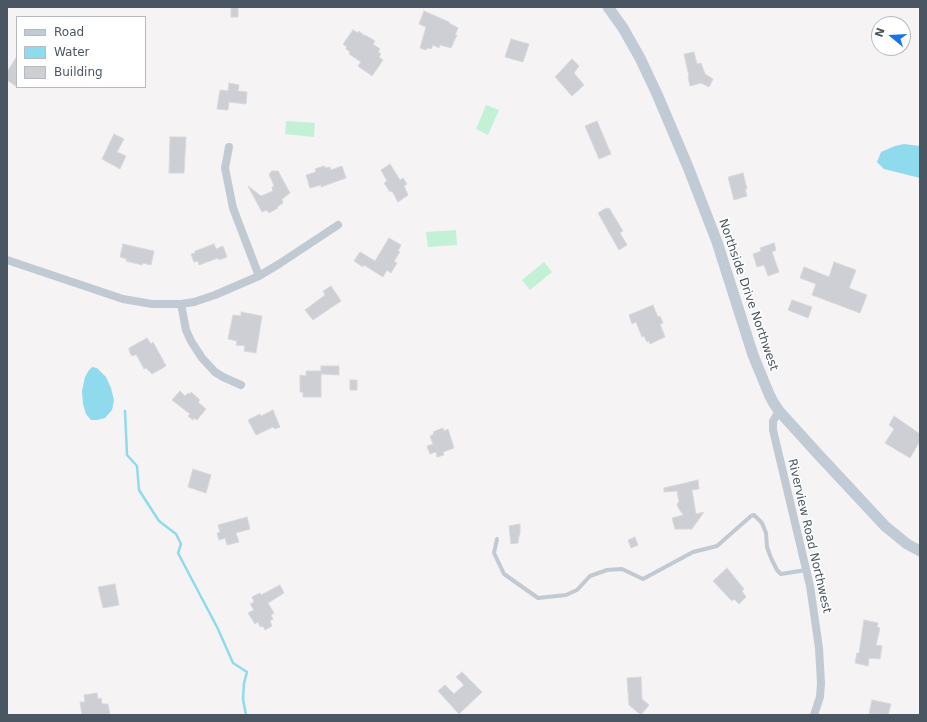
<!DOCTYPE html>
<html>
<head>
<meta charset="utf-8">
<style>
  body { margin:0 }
  #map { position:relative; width:927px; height:722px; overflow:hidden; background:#f5f3f3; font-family:"DejaVu Sans",sans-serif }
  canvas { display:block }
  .frame { position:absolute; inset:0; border:8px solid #4a5661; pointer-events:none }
  .legend { position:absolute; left:16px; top:16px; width:130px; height:72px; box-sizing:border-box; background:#fff; border:1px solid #b7bbc0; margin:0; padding:5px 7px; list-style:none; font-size:12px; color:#4a5661 }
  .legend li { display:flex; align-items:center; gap:8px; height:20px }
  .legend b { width:20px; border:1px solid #b7bbc0 }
  .north { position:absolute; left:871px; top:16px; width:40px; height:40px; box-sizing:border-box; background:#fff; border:1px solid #b7bbc0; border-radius:50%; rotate:288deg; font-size:11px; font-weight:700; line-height:16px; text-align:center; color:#4a5661 }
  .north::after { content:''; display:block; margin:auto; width:14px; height:18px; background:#1a73e8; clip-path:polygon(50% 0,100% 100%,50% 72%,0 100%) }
</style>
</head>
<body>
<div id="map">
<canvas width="927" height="722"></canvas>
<div class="frame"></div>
<ul class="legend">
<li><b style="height:5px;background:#c1cbd6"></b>Road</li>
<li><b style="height:11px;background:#90daee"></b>Water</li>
<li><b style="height:11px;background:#cdcfd5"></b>Building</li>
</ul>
<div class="north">N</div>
</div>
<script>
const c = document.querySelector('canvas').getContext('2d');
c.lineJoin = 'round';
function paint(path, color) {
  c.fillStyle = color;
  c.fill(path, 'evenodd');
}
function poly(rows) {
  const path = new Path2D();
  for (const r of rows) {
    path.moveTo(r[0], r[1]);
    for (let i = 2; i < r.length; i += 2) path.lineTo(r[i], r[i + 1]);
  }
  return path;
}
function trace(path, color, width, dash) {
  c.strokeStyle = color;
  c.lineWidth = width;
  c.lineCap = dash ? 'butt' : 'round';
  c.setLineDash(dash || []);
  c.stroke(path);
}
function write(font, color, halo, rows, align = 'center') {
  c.font = font + ' "DejaVu Sans",sans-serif';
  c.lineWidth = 3;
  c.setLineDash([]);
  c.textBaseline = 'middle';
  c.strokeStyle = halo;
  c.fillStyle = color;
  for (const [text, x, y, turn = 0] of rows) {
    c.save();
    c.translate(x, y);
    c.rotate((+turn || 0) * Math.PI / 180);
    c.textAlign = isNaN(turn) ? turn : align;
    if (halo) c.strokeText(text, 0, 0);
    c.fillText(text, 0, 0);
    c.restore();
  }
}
paint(poly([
  [486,105,499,110,488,135,476,129],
  [286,121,315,123,314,137,285,134],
  [456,230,457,245,428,247,426,232],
  [544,262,552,272,530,290,522,280]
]), '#c3f1d5');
paint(poly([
  [904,144,920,146,920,178,884,169,877,162,881,152,895,146],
  [92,367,97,368,106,377,111,388,114,400,112,410,105,418,97,420,91,420,86,414,83,404,82,391,85,377,89,370]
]), '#90daee');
trace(poly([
  [125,411,127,455,137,466,139,490,159,521,176,534,181,544,178,553,218,629,233,663,247,672,244,683,243,699,246,715]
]), '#90daee', 2.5);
const building = poly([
  [231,7,238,7,238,17,231,17,231,7],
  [424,11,449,22,449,23,458,28,455,35,457,35,451,48,440,45,439,48,433,45,431,49,427,48,426,50,420,48,426,27,419,24,424,11],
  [353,30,358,33,359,31,365,36,365,35,375,41,373,44,380,49,378,52,381,54,379,57,383,60,372,76,358,66,361,62,349,54,350,52,346,49,347,47,343,44,353,30],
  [511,39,529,44,523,62,505,57,511,39],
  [694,52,697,64,701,63,705,74,713,79,709,87,701,83,690,86,688,77,689,76,684,54,694,52],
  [17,56,17,87,7,80,7,72,17,56],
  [572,59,579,66,574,73,584,85,572,96,555,77,572,59],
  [229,83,239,85,238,91,247,92,246,104,229,102,228,110,217,109,220,90,228,91,229,83],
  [597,121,611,154,599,159,585,126,597,121],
  [114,134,124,139,117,152,126,156,120,169,102,159,114,134],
  [170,137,186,137,184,173,169,173,170,137],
  [390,164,400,180,403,178,407,184,404,186,408,195,398,202,392,191,390,192,384,183,387,181,381,170,390,164],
  [324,166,325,168,330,167,331,170,342,166,346,178,321,187,321,185,310,188,306,175,316,172,315,169,324,166],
  [272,171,278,171,290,193,282,199,283,203,277,207,278,208,269,213,267,210,262,212,248,186,261,196,273,191,272,187,274,186,269,174,272,171],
  [743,173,747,189,745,189,747,196,734,200,728,177,743,173],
  [606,208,607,209,609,208,623,231,620,233,627,245,619,250,598,213,606,208],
  [389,238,401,245,398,251,400,252,394,261,397,263,391,273,387,270,383,277,364,265,363,267,354,261,360,252,375,261,389,238],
  [774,243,776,250,772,252,779,272,768,276,764,265,757,267,753,254,761,251,760,248,774,243],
  [123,244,154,251,151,265,143,263,142,265,126,261,127,259,120,257,123,244],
  [214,244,216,249,223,246,227,257,219,260,218,258,199,265,198,261,194,262,191,254,195,253,195,251,214,244],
  [834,262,856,270,849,288,867,295,860,313,812,295,816,284,800,278,804,267,829,277,834,262],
  [331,286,341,301,313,320,305,310,325,295,323,291,331,286],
  [792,300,812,307,808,318,788,310,792,300],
  [653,305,658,317,660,316,663,323,660,324,665,337,650,344,649,341,647,342,644,336,642,337,636,322,632,324,629,315,653,305],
  [241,312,262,316,256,353,244,351,245,346,236,345,237,341,228,339,233,315,241,316,241,312],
  [147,338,151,344,153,342,166,366,152,374,146,368,144,369,136,354,134,356,131,355,129,350,129,348,147,338],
  [321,366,339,366,339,375,321,374,321,397,303,397,303,392,300,392,300,375,306,376,306,371,321,371,321,366],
  [350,380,357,380,357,390,350,390,350,380],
  [180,391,185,396,188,393,190,394,191,392,200,400,198,402,206,409,197,420,194,418,193,420,188,416,190,414,172,400,180,391],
  [273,410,280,427,275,429,273,427,256,435,248,420,260,414,261,416,273,410],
  [894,416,920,434,920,441,910,458,885,443,894,429,889,425,894,416],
  [443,428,444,431,448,429,454,448,443,452,444,455,437,457,436,452,430,454,427,446,433,444,430,436,434,434,433,432,443,428],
  [193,469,211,475,206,493,188,487,193,469],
  [698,480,699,489,692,490,696,514,704,512,692,529,675,529,672,518,683,515,678,507,677,505,679,501,677,491,664,492,664,488,698,480],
  [247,517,250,529,236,533,239,542,227,545,225,538,219,540,217,533,220,532,218,525,247,517],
  [520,524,520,534,519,536,518,543,511,544,509,526,520,524],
  [635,537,638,545,631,548,628,540,635,537],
  [727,568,744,589,742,591,746,597,739,604,734,599,732,601,713,581,727,568],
  [115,584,119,605,103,608,98,587,115,584],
  [280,585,284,593,268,603,274,613,271,615,273,619,270,621,272,626,265,630,263,626,260,627,258,622,255,624,248,613,254,610,250,604,254,602,252,597,260,593,261,595,280,585],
  [864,620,878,623,877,627,880,628,876,645,882,646,880,659,869,658,868,666,855,663,857,653,859,653,864,620],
  [462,672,482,692,459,714,438,691,445,685,454,694,456,692,464,685,456,677,462,672],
  [641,677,642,699,649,705,641,715,629,705,627,678,641,677],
  [97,693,98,699,101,698,102,704,108,704,110,715,82,715,80,702,85,702,84,695,97,693],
  [872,700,891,704,888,715,869,714,872,700]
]);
paint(building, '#cdcfd5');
trace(building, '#d7d9de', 1);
trace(poly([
  [497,539,494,553,504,574,538,598,566,595,577,590,590,576,607,570,622,569,643,579,693,552,717,546,751,516,754,515,762,523,766,533,767,547,771,558,777,570,781,574,806,570]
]), '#c1cad2', 4);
trace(poly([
  [229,147,225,168,233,208,259,276],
  [7,260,123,299,152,304,181,304,194,302,215,295,259,276,279,264,338,225],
  [181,304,186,330,191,341,202,358,215,372,223,377,241,385],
  [779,411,773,421,773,430,810,586,819,648,821,683,820,697,814,715]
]), '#c1cad2', 8);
trace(poly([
  [608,7,623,28,640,58,657,94,688,167,717,242,753,355,769,394,773,402,779,411,817,453,885,526,907,544,920,551]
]), '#c1cbd6', 11);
write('12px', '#4a5661', '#fff', [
  ["Northside Drive Northwest",748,295,71],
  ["Riverview Road Northwest",809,536,77]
]);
</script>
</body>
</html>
